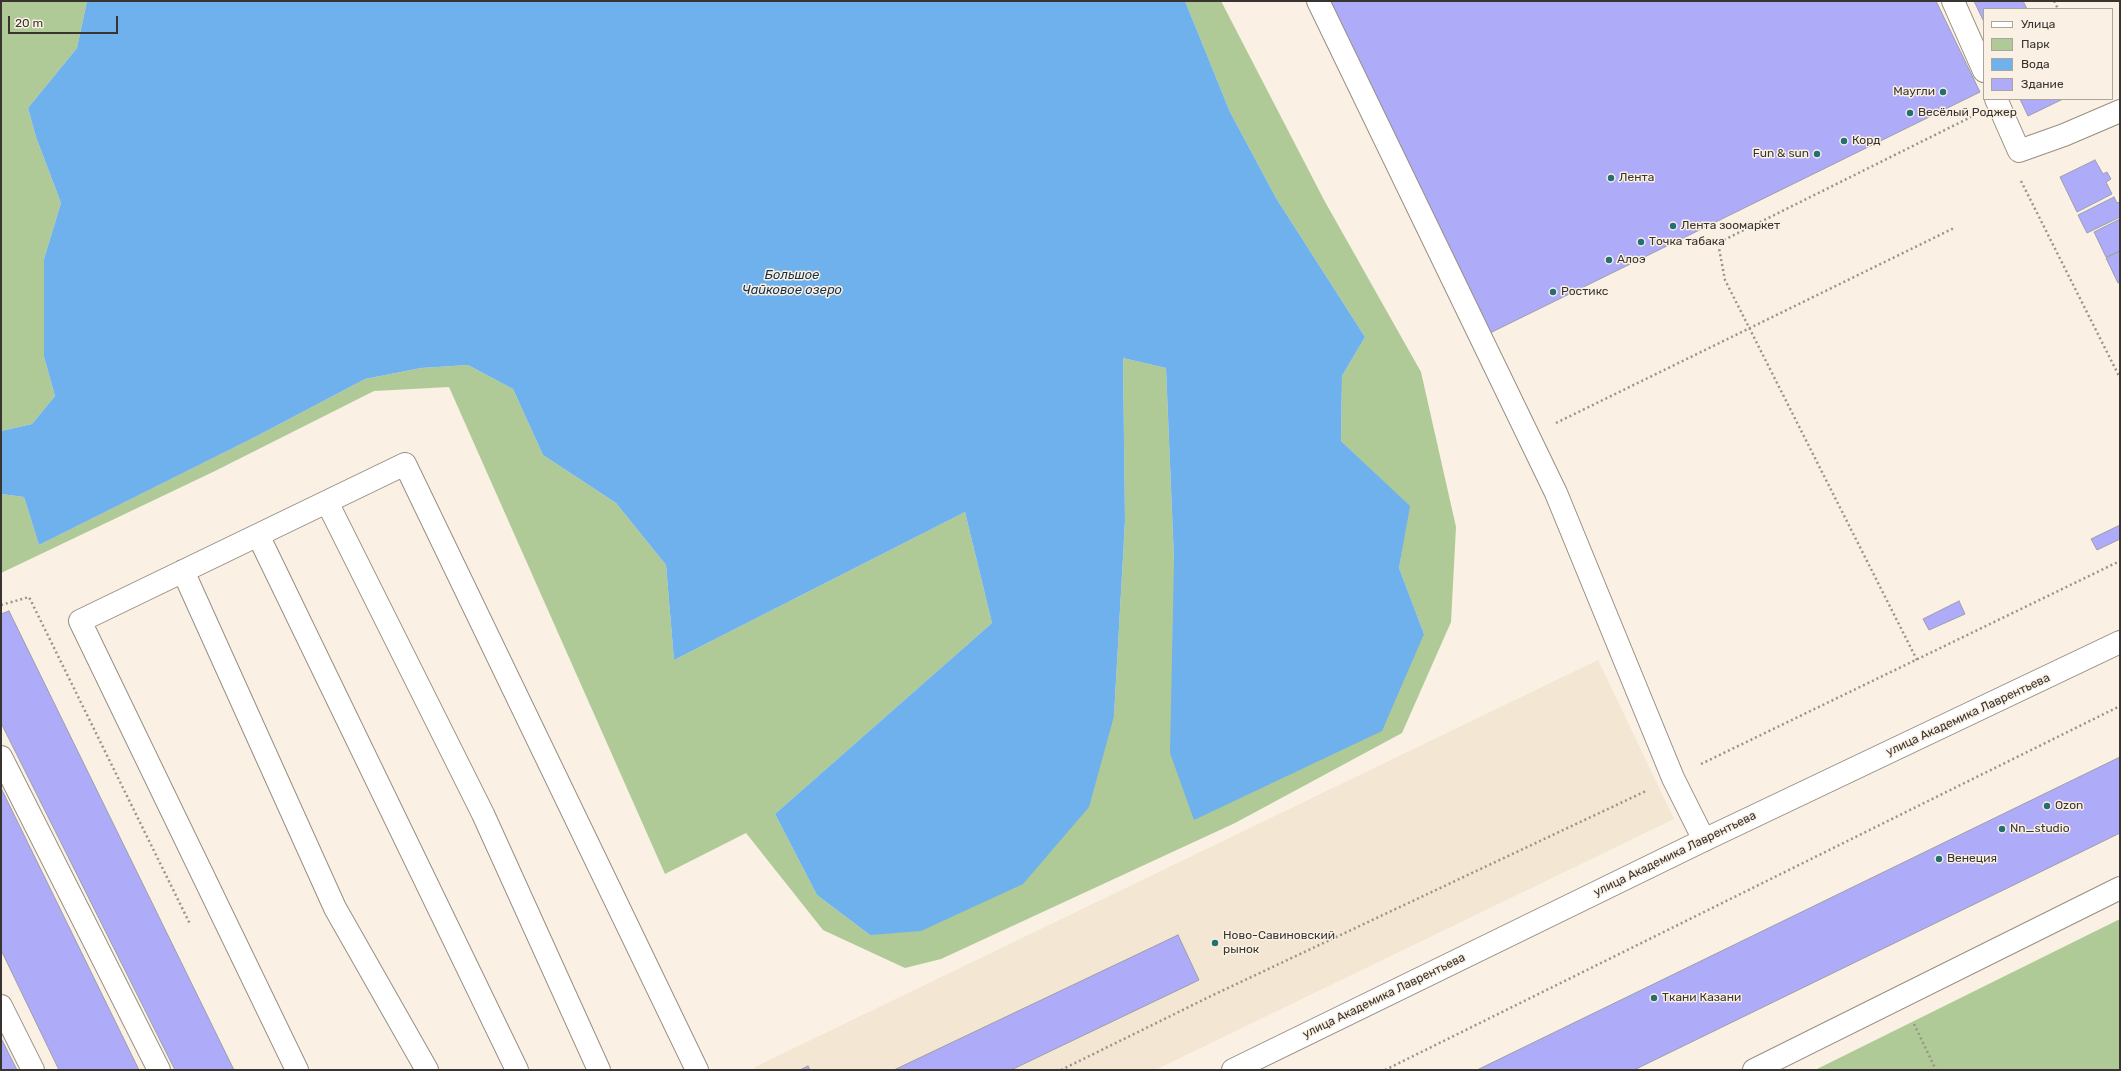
<!DOCTYPE html>
<html>
<head>
<meta charset="utf-8">
<style>
  body { margin:0 }
  #map { position:relative; width:2121px; height:1071px; overflow:hidden; background:#faf0e3; font-family:Rubik,sans-serif }
  canvas { display:block }
  .frame { position:absolute; inset:0; border:2px solid #383430; pointer-events:none }
  .legend { position:absolute; left:1983px; top:8px; width:130px; height:92px; box-sizing:border-box; background:#faf0e3; border:1px solid #aca59b; margin:0; padding:5px 7px; list-style:none; font-size:12px; color:#383430 }
  .legend li { display:flex; align-items:center; gap:8px; height:20px }
  .legend b { width:20px; border:1px solid #aca59b }
  .scale { position:absolute; left:8px; top:16px; width:110px; height:18px; box-sizing:border-box; border:2px solid #383430; border-top:0; padding-left:5px; font-size:12px; line-height:14px; white-space:nowrap; color:#383430; -webkit-text-stroke:3px #faf0e3; paint-order:stroke }
</style>
</head>
<body>
<div id="map">
<canvas width="2121" height="1071"></canvas>
<div class="frame"></div>
<ul class="legend">
<li><b style="height:5px;background:#fff"></b>Улица</li>
<li><b style="height:11px;background:#afca96"></b>Парк</li>
<li><b style="height:11px;background:#6eb1ec"></b>Вода</li>
<li><b style="height:11px;background:#aeabf9"></b>Здание</li>
</ul>
<div class="scale">20 m</div>
</div>
<script>
const c = document.querySelector('canvas').getContext('2d');
c.lineJoin = 'round';
function paint(path, color) {
  c.fillStyle = color;
  c.fill(path, 'evenodd');
}
function poly(rows) {
  const path = new Path2D();
  for (const r of rows) {
    path.moveTo(r[0], r[1]);
    for (let i = 2; i < r.length; i += 2) path.lineTo(r[i], r[i + 1]);
  }
  return path;
}
function trace(path, color, width, dash) {
  c.strokeStyle = color;
  c.lineWidth = width;
  c.lineCap = dash ? 'butt' : 'round';
  c.setLineDash(dash || []);
  c.stroke(path);
}
function write(font, color, halo, rows, align = 'center') {
  c.font = font + ' Rubik,sans-serif';
  c.lineWidth = 3;
  c.setLineDash([]);
  c.textBaseline = 'middle';
  c.strokeStyle = halo;
  c.fillStyle = color;
  for (const [text, x, y, turn = 0] of rows) {
    c.save();
    c.translate(x, y);
    c.rotate((+turn || 0) * Math.PI / 180);
    c.textAlign = isNaN(turn) ? turn : align;
    if (halo) c.strokeText(text, 0, 0);
    c.fillText(text, 0, 0);
    c.restore();
  }
}
paint(poly([
  [1598,660,1674,819,1155,1070,756,1070,755,1067]
]), '#f3e6d2');
paint(poly([
  [1,1,87,1,77,48,28,108,36,137,61,203,44,259,44,357,55,396,32,424,1,431],
  [1185,1,1221,1,1324,200,1421,372,1456,527,1451,622,1402,733,1235,823,941,959,905,968,823,930,746,833,665,874,449,387,374,391,215,471,1,573,1,494,24,497,39,545,257,436,365,379,421,368,468,365,513,389,543,455,616,503,666,565,674,660,965,512,992,623,775,814,817,895,870,935,1114,716,1125,521,1123,358,1166,368,1174,560,1424,634,1399,568,1409,506,1341,441,1342,376,1365,337,1276,198,1230,112],
  [2120,919,2120,1070,1815,1070]
]), '#afca96');
paint(poly([
  [87,1,1185,1,1230,112,1276,198,1365,337,1342,376,1341,441,1410,506,1399,568,1424,634,1382,731,1194,820,1170,753,1174,560,1166,368,1123,358,1125,521,1114,716,1089,807,1023,884,921,931,870,935,817,895,775,814,992,623,965,512,674,660,666,565,616,503,543,455,513,389,468,365,421,368,365,379,257,436,39,545,24,497,1,494,1,431,32,424,55,396,44,357,44,259,61,203,36,137,28,108,77,48]
]), '#6eb1ec');
const building = poly([
  [1328,1,1936,1,1980,92,1490,333,1328,1],
  [1974,1,2023,1,2027,9,1984,9,1984,22,1974,1],
  [2020,99,2063,99,2028,116,2020,99],
  [2095,160,2103,174,2107,172,2111,179,2106,182,2112,194,2077,212,2060,177,2095,160],
  [2114,197,2117,203,2120,202,2120,217,2087,233,2078,215,2114,197],
  [2120,219,2120,251,2106,257,2094,232,2120,219],
  [2120,251,2120,282,2118,283,2106,258,2120,251],
  [2120,525,2120,539,2097,550,2091,539,2120,525],
  [1959,601,1965,614,1929,630,1923,619,1959,601],
  [9,611,234,1070,175,1070,1,723,1,614,9,611],
  [2120,757,2120,833,2028,878,1634,1070,1477,1070,2120,757],
  [1,788,139,1070,59,1070,1,950,1,788],
  [1178,935,1199,980,1011,1070,894,1070,1178,935],
  [1,1038,17,1070,1,1070,1,1038],
  [808,1066,810,1070,800,1070,808,1066]
]);
paint(building, '#aeabf9');
trace(building, '#9d9eab', 1);
const lane = poly([
  [1318,1,1556,493,1673,778,1704,840],
  [1953,1,1984,71],
  [1996,99,2019,151,2064,135,2120,111],
  [327,502,483,814,599,1070],
  [258,535,517,1070],
  [183,571,335,908,427,1070],
  [1,757,159,1070],
  [1,1006,33,1070],
  [297,1070,80,621,405,464,697,1070],
  [1754,1070,2120,888]
]);
const street = poly([
  [1233,1070,1704,840,2120,642]
]);
trace(lane, '#988f84', 24);
trace(street, '#988f84', 24);
trace(poly([
  [2054,1,2058,9],
  [2021,181,2120,378],
  [1556,423,1954,228],
  [1,605,29,597,190,924],
  [1917,660,1725,280,1718,243,1971,117],
  [1701,764,2120,561],
  [1914,1024,1936,1070],
  [1061,1070,1211,996,1646,791],
  [1385,1070,2120,706]
]), '#9b948b', 2.5, [2, 3]);
trace(lane, '#fff', 22);
trace(street, '#fff', 22);
for (const [x, y, r, color] of [
  [1943,92,4,"#246f74"],
  [1910,113,4,"#246f74"],
  [1844,141,4,"#246f74"],
  [1817,154,4,"#246f74"],
  [1611,178,4,"#246f74"],
  [1673,226,4,"#246f74"],
  [1641,242,4,"#246f74"],
  [1609,260,4,"#246f74"],
  [1553,292,4,"#246f74"],
  [2047,806,4,"#246f74"],
  [2002,829,4,"#246f74"],
  [1939,859,4,"#246f74"],
  [1215,943,4,"#246f74"],
  [1654,998,4,"#246f74"]
]) {
  const dot = new Path2D();
  dot.arc(x, y, r, 0, 2 * Math.PI);
  c.fillStyle = color;
  c.fill(dot);
  trace(dot, '#faf0e3', 1.5);
}
write('12px', '#383430', '#faf0e3', [
  ["Маугли",1935,92,"right"],
  ["Весёлый Роджер",1918,113],
  ["Корд",1852,141],
  ["Fun & sun",1809,154,"right"],
  ["Лента",1619,178],
  ["Лента зоомаркет",1681,226],
  ["Точка табака",1649,242],
  ["Алоэ",1617,260],
  ["Ростикс",1561,292],
  ["Ozon",2055,806],
  ["Nn_studio",2010,829],
  ["Венеция",1947,859],
  ["Ново-Савиновский",1223,936],
  ["рынок",1223,950],
  ["Ткани Казани",1662,998]
], 'left');
write('12px', '#383430', '#faf0e3', [
  ["улица Академика Лаврентьева",1968,715,-25],
  ["улица Академика Лаврентьева",1675,854,-26],
  ["улица Академика Лаврентьева",1384,996,-26]
]);
write('italic 13px', '#143149', '#faf0e3', [
  ["Большое",792,275],
  ["Чайковое озеро",792,290]
]);
</script>
</body>
</html>
